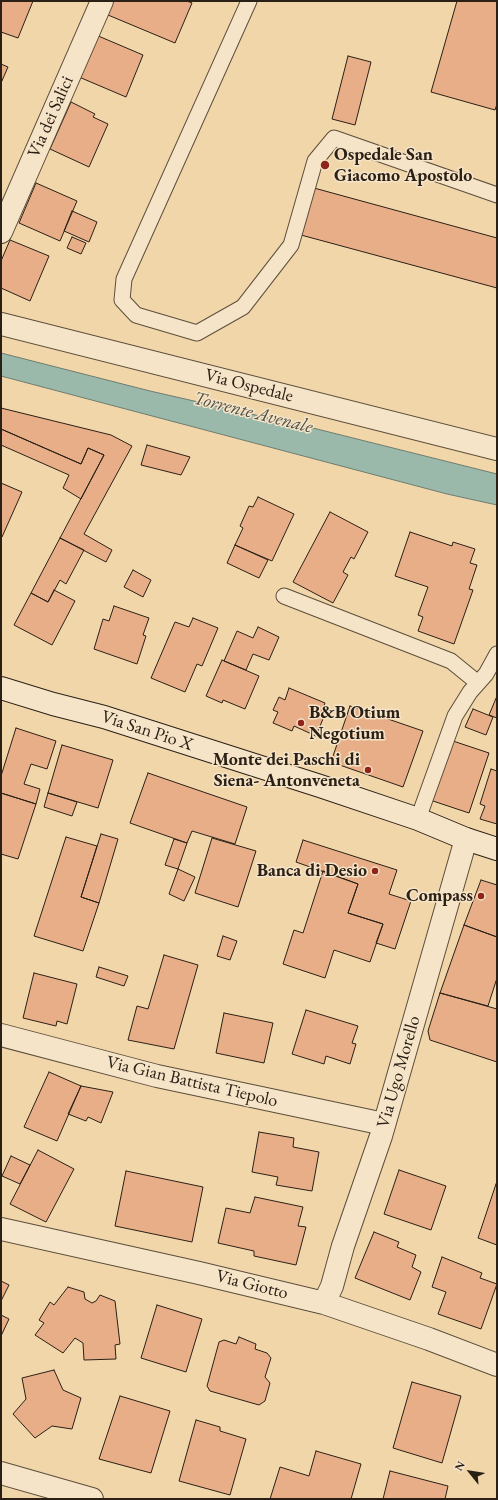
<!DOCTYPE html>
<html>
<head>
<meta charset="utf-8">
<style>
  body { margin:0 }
  #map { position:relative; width:498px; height:1500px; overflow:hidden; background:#f1d6aa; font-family:"EB Garamond",serif }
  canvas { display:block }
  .frame { position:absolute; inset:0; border:2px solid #2a2016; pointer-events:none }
  .north { position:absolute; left:450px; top:1452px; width:40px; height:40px; -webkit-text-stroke:3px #f6e4c8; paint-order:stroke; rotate:300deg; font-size:11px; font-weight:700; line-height:16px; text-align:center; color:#2a2016 }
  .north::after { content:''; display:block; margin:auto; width:14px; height:18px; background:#2a2016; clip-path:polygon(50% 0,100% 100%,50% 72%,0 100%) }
</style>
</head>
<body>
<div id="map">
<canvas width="498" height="1500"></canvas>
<div class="frame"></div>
<div class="north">N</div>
</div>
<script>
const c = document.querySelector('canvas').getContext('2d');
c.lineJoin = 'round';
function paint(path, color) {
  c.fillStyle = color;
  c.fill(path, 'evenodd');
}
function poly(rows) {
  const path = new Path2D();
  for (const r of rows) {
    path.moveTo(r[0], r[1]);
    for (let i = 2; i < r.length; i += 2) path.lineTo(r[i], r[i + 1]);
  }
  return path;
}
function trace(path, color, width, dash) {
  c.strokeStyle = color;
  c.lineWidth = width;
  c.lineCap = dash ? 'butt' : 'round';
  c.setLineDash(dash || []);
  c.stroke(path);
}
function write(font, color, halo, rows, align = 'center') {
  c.font = font + ' "EB Garamond",serif';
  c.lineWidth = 3;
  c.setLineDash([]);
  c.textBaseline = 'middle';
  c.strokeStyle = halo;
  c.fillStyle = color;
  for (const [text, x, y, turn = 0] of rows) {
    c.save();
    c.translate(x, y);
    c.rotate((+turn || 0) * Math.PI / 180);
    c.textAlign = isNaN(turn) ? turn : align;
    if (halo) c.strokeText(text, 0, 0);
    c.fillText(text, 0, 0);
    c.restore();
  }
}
const water = poly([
  [1,353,150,391,317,429,497,474,497,505,447,494,1,376,1,353]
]);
paint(water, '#9bb9ab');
trace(water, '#6e7c6f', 1);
const building = poly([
  [1,1,33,1,18,38,1,32,1,1],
  [113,1,187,1,192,3,175,43,108,15,113,1],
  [457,1,497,1,497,104,495,110,431,92,457,1],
  [96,35,143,55,126,97,79,77,96,35],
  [348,56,371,62,355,125,332,119,348,56],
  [1,64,8,67,1,83,1,64],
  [71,102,95,114,93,117,108,124,89,167,50,149,71,102],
  [36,183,77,201,60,241,19,223,36,183],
  [314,188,497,238,497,288,301,235,314,188],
  [72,211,97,222,89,242,64,231,72,211],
  [72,237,86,243,81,254,67,248,72,237],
  [10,240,49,256,30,301,1,288,1,261,10,240],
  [1,408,111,435,132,446,84,534,112,550,106,562,60,538,104,455,88,448,81,464,1,429,1,408],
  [1,429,81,464,88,448,104,455,81,499,63,488,69,475,1,445,1,429],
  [147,445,190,457,181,475,141,465,147,445],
  [1,483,22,492,2,537,1,536,1,483],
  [258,497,294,514,272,561,235,545,243,528,240,526,249,506,253,507,258,497],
  [330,512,368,532,354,559,351,557,343,572,348,575,333,603,293,582,330,512],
  [410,532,452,546,453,542,475,549,470,563,477,565,469,589,473,590,454,644,418,631,423,617,418,615,428,587,395,576,410,532],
  [60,538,84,550,66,584,60,580,48,602,31,593,60,538],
  [235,545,268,560,259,578,227,563,235,545],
  [133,570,151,580,143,597,124,587,133,570],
  [54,590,75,601,52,645,14,625,31,593,48,602,54,590],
  [114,606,149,618,143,635,146,636,137,664,94,649,103,619,109,621,114,606],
  [193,618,218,628,202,666,197,664,185,692,151,678,175,622,189,627,193,618],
  [258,627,279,637,269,660,253,654,246,670,224,661,237,631,253,638,258,627],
  [222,660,259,676,245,709,223,700,222,703,206,696,222,660],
  [289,688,325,703,321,713,325,714,316,736,294,726,292,731,273,723,278,712,273,710,279,697,285,700,289,688],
  [497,696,497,718,489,715,497,696],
  [350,706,423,731,403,787,331,762,350,706],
  [473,709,493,717,486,735,465,727,473,709],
  [16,728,56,741,47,769,31,764,24,784,40,789,36,804,1,793,1,776,16,728],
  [450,740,489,753,469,813,430,800,450,740],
  [62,745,113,760,98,808,48,793,62,745],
  [491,769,497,771,497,769,497,824,480,819,485,806,480,804,491,769],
  [148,773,247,807,235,844,192,831,187,843,130,823,148,773],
  [1,793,36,804,18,859,1,854,1,793],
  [48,793,77,802,72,816,44,807,48,793],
  [101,834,118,839,99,903,81,897,101,834],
  [66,837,97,846,81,897,99,903,83,951,34,936,66,837],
  [212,838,256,851,238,907,195,893,212,838],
  [174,839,187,843,178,869,165,865,174,839],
  [303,840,397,870,389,894,411,901,395,949,376,943,383,924,348,913,358,884,296,862,303,840],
  [178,869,195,877,184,901,169,894,178,869],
  [323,871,358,884,348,913,383,924,370,962,334,950,325,978,283,964,294,930,303,933,323,871],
  [481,880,497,885,497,937,464,925,481,880],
  [464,925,497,937,497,978,488,1006,440,993,464,925],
  [223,936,237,941,230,960,217,956,223,936],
  [164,955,198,965,174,1049,128,1040,137,1006,148,1009,164,955],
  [99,967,128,976,124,986,96,977,99,967],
  [34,973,77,984,67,1024,57,1021,56,1026,23,1018,34,973],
  [440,993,497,1009,497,1062,430,1040,428,1031,440,993],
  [306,1010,358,1026,352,1043,356,1044,350,1064,326,1056,324,1064,292,1054,306,1010],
  [224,1013,273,1023,264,1063,216,1053,224,1013],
  [49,1072,81,1086,57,1141,24,1127,49,1072],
  [81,1086,113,1092,101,1123,88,1117,86,1121,68,1114,81,1086],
  [259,1132,294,1138,293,1147,319,1152,312,1191,276,1185,278,1177,252,1172,259,1132],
  [38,1150,74,1169,46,1222,10,1204,38,1150],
  [11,1156,30,1165,20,1184,2,1176,11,1156],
  [399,1170,446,1186,431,1230,384,1214,399,1170],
  [126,1171,203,1187,192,1242,115,1226,126,1171],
  [496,1184,497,1184,497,1245,478,1238,496,1184],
  [255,1197,303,1207,298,1226,306,1227,296,1265,254,1256,254,1251,218,1243,226,1208,250,1213,255,1197],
  [374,1232,399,1242,397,1247,416,1255,412,1267,421,1272,410,1300,355,1278,374,1232],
  [442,1257,482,1273,480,1278,497,1284,481,1329,438,1314,446,1292,432,1287,442,1257],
  [1,1281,9,1285,1,1301,1,1281],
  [68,1287,84,1292,85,1299,92,1303,96,1301,100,1295,115,1301,120,1344,115,1345,116,1359,84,1360,83,1343,75,1338,63,1353,35,1335,44,1323,39,1320,50,1302,54,1305,68,1287],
  [157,1305,202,1319,186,1372,141,1358,157,1305],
  [1,1315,9,1319,1,1336,1,1315],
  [239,1337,256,1344,255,1349,267,1353,271,1358,265,1377,270,1383,265,1401,259,1405,210,1391,207,1386,219,1342,224,1340,236,1344,239,1337],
  [54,1370,63,1390,81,1398,72,1429,52,1426,35,1438,13,1414,26,1399,22,1378,54,1370],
  [412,1382,461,1396,442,1463,393,1448,412,1382],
  [120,1396,170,1411,151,1473,99,1459,120,1396],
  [196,1420,220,1427,220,1431,246,1439,230,1495,179,1481,196,1420],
  [316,1451,361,1464,351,1499,270,1499,280,1467,309,1476,316,1451],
  [390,1471,448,1486,445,1499,383,1499,390,1471]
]);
paint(building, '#e8ae87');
trace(building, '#2a2016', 1);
const lane = poly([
  [249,1,124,279,122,300,136,315,197,333,243,307,291,245,315,161,334,138,497,195],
  [284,596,451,661,478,683],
  [418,819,455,716,470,692,486,674,497,654]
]);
const street = poly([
  [1,232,102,1],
  [1,324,497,449],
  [1,1035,157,1076,384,1124],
  [1,1229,199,1273,324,1303,429,1339,497,1365],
  [324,1303,332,1286,343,1246,381,1136,466,839],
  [1,1473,92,1499]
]);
const secondary = poly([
  [1,688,53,704,104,717,320,786,418,819,466,839,497,849]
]);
trace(lane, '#5c4e3b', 17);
trace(street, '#5c4e3b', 24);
trace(secondary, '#2a2016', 24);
trace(lane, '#f6e4c8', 15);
trace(street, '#f6e4c8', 22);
trace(secondary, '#f6e4c8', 22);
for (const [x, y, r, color] of [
  [325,165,5,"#8f2418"],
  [301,723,4,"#8f2418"],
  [368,770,4,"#8f2418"],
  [375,871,4,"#8f2418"],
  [481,896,4,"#8f2418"]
]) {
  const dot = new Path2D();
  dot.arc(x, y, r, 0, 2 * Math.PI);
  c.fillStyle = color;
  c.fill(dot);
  trace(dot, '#f6e4c8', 1.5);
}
write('18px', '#2a2016', '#f6e4c8', [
  ["Via dei Salici",51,117,-66],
  ["Via Ospedale",249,386,14],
  ["Via San Pio X",147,731,18],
  ["Via Ugo Morello",399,1072,-74],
  ["Via Gian Battista Tiepolo",192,1082,13],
  ["Via Giotto",252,1285,14]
]);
write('bold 18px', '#2a2016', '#f6e4c8', [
  ["Ospedale San",334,155,"left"],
  ["Giacomo Apostolo",334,176,"left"],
  ["B&B Otium",309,713,"left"],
  ["Negotium",309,734,"left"],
  ["Monte dei Paschi di",360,760],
  ["Siena- Antonveneta",360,781],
  ["Banca di Desio",367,871],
  ["Compass",473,896]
], 'right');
write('italic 19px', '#4c4e43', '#f6e4c8', [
  ["Torrente Avenale",253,413,14]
]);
</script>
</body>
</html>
